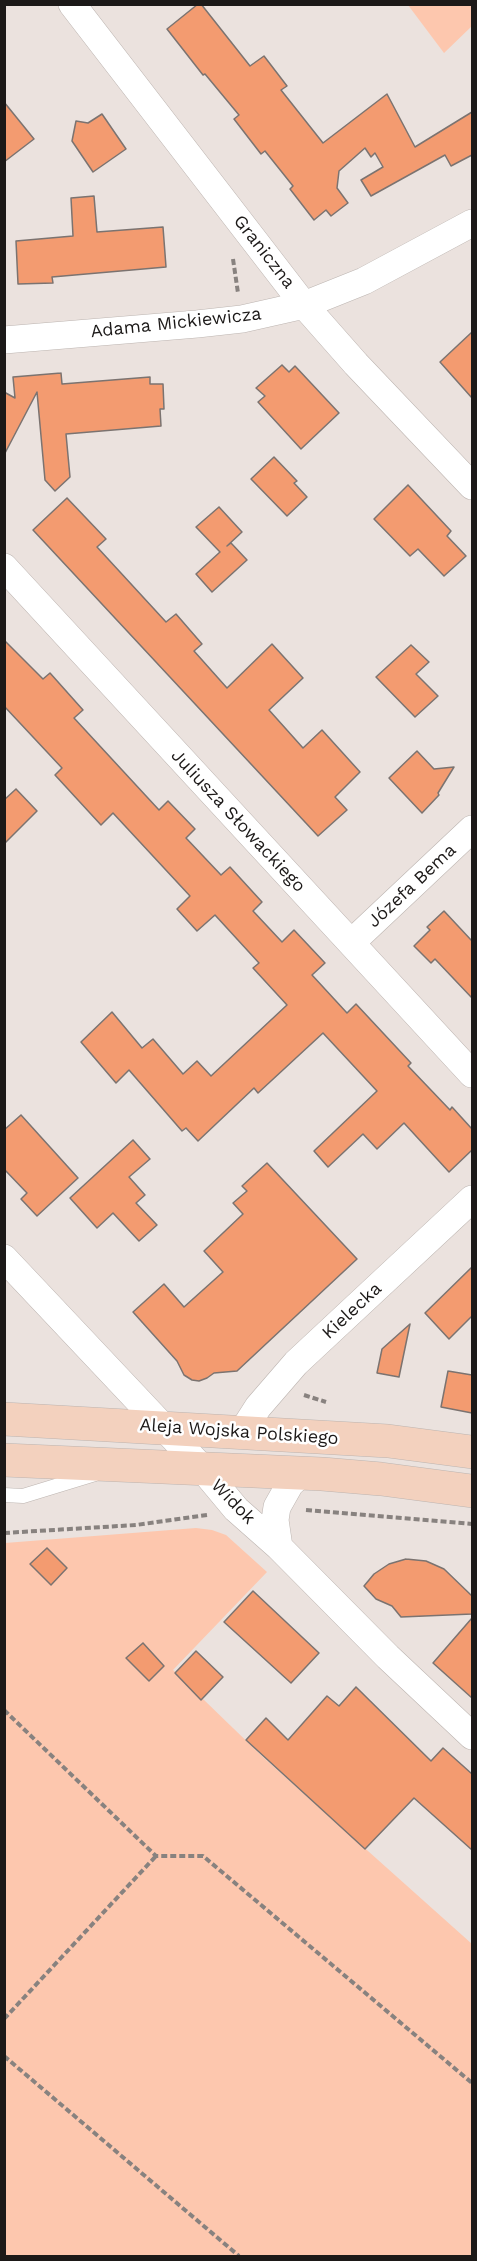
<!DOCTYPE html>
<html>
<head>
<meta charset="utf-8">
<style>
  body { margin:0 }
  #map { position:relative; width:477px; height:2261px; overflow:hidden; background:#ebe2de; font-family:"Work Sans",sans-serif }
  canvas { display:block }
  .frame { position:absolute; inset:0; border:6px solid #1c1918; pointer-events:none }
</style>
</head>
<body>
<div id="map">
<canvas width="477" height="2261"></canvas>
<div class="frame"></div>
</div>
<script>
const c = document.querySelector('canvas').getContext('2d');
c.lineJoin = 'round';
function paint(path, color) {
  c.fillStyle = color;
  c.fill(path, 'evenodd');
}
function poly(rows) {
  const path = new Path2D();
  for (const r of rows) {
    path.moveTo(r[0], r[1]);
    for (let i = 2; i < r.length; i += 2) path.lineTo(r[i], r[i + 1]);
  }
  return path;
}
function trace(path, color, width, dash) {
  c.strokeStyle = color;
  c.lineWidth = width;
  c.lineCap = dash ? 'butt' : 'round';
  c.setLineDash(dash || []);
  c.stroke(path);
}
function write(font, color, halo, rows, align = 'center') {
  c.font = font + ' "Work Sans",sans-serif';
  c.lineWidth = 5;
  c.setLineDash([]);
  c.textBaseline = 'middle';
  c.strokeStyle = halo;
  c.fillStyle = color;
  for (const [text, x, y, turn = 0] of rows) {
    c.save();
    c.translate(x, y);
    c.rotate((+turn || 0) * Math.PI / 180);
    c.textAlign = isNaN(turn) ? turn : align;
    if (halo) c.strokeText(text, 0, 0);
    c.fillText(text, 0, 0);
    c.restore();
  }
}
paint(poly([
  [408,5,472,5,472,26,444,53],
  [196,1528,212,1530,226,1535,267,1572,173,1670,264,1758,472,1944,472,2256,5,2256,5,1543]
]), '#fdc7ae');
const building = poly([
  [198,4,201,4,250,66,264,56,287,86,281,90,323,143,387,94,415,147,472,112,472,155,451,166,445,155,371,196,361,180,383,167,375,153,371,157,365,148,339,171,337,188,348,203,331,216,326,210,314,220,290,189,293,186,265,151,261,154,234,119,239,115,205,74,203,75,167,29,198,4],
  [4,102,34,139,4,162,4,102],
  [102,114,126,149,93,172,72,141,76,121,88,123,102,114],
  [94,196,97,232,163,227,166,267,52,277,53,283,18,284,16,241,73,236,71,198,94,196],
  [472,332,472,398,440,362,472,332],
  [282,365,289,372,295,366,339,413,301,449,258,402,265,396,256,388,282,365],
  [61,373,62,384,150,377,150,384,163,384,164,409,160,409,161,426,66,434,70,477,55,491,45,480,37,392,4,455,4,392,15,398,13,377,61,373],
  [274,457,297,481,294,483,307,497,287,516,251,479,274,457],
  [408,485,451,531,447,536,466,556,444,576,418,549,410,556,374,519,408,485],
  [67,498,106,539,97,547,166,622,176,614,202,644,194,651,227,688,272,644,303,678,269,710,303,748,322,730,360,772,335,797,347,810,318,836,33,530,67,498],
  [219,507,242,532,227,546,231,543,247,560,212,592,196,574,220,552,196,527,219,507],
  [4,640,43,679,50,673,83,710,74,718,159,810,168,801,195,829,186,838,221,875,230,867,262,902,253,911,282,942,294,930,325,963,312,975,347,1013,356,1004,411,1063,408,1066,450,1110,452,1107,472,1129,472,1150,449,1172,404,1123,377,1149,363,1134,328,1167,314,1151,377,1091,323,1033,258,1093,254,1088,198,1141,186,1128,182,1131,129,1070,116,1083,81,1042,112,1012,142,1048,153,1039,183,1074,197,1061,211,1076,287,1005,253,968,259,963,215,915,197,931,177,909,190,896,113,813,101,825,55,775,62,768,4,706,4,640],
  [411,645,429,662,416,674,438,696,415,717,376,677,411,645],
  [417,751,434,769,454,767,438,793,439,795,422,813,389,778,417,751],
  [16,789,37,811,4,844,4,800,16,789],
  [444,911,472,941,472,998,435,959,431,963,414,946,430,930,427,927,444,911],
  [21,1115,78,1178,37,1216,21,1199,27,1193,4,1169,4,1130,21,1115],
  [133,1140,150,1159,129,1177,145,1195,136,1203,157,1225,139,1241,113,1213,97,1228,70,1198,133,1140],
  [267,1163,357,1259,237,1371,214,1373,207,1378,199,1381,192,1380,184,1375,177,1361,133,1312,164,1284,184,1307,223,1272,204,1251,243,1214,233,1203,247,1191,242,1186,267,1163],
  [472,1267,472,1316,449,1339,425,1313,472,1267],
  [410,1324,399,1377,377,1373,382,1349,410,1324],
  [448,1371,472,1375,472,1413,441,1407,448,1371],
  [47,1548,67,1568,51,1585,30,1564,47,1548],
  [406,1559,426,1561,444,1569,472,1596,472,1614,401,1617,392,1606,376,1599,364,1586,374,1574,389,1564,406,1559],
  [253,1591,319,1653,291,1683,224,1622,253,1591],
  [472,1618,472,1698,433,1663,472,1618],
  [143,1643,164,1666,149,1681,126,1658,143,1643],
  [196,1651,223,1677,201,1700,175,1673,196,1651],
  [356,1687,431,1761,443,1748,472,1774,472,1850,414,1798,365,1849,246,1740,266,1718,288,1740,327,1696,339,1706,356,1687]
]);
paint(building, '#f39b70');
trace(building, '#7b7370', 1.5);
const lane = poly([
  [4,1495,23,1496,95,1474]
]);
const street = poly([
  [72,4,304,305,356,364,472,486],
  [4,340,197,324,242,319,304,305,364,281,472,223],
  [4,567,472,1074],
  [351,943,472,829],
  [4,1258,201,1467,236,1509,279,1547,388,1657,472,1736],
  [242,1432,258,1407,296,1363,472,1199],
  [279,1547,275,1520,277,1507,290,1484,302,1473]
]);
const secondary = poly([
  [4,1419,388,1441,472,1452],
  [4,1460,322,1474,381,1479,472,1491]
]);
trace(lane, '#bcb4b0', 15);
trace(street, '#bcb4b0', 28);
trace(secondary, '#bcb4b0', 34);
trace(poly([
  [233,259,238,293],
  [304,1395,326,1402],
  [306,1510,472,1524],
  [4,1533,136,1525,207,1515],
  [4,1710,156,1856,203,1856,472,2083],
  [4,2019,156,1856],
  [4,2056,239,2256]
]), '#88827f', 4, [6, 3]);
trace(lane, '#fff', 14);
trace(street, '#fff', 27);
trace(secondary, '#f3d1be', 33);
write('18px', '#1c1918', '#fff', [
  ["Graniczna",264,252,52],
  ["Adama Mickiewicza",176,323,-6],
  ["Juliusza Słowackiego",238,821,47],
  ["Józefa Bema",412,886,-43],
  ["Kielecka",352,1311,-43],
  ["Aleja Wojska Polskiego",239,1432,4],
  ["Widok",233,1502,46]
]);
</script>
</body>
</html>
